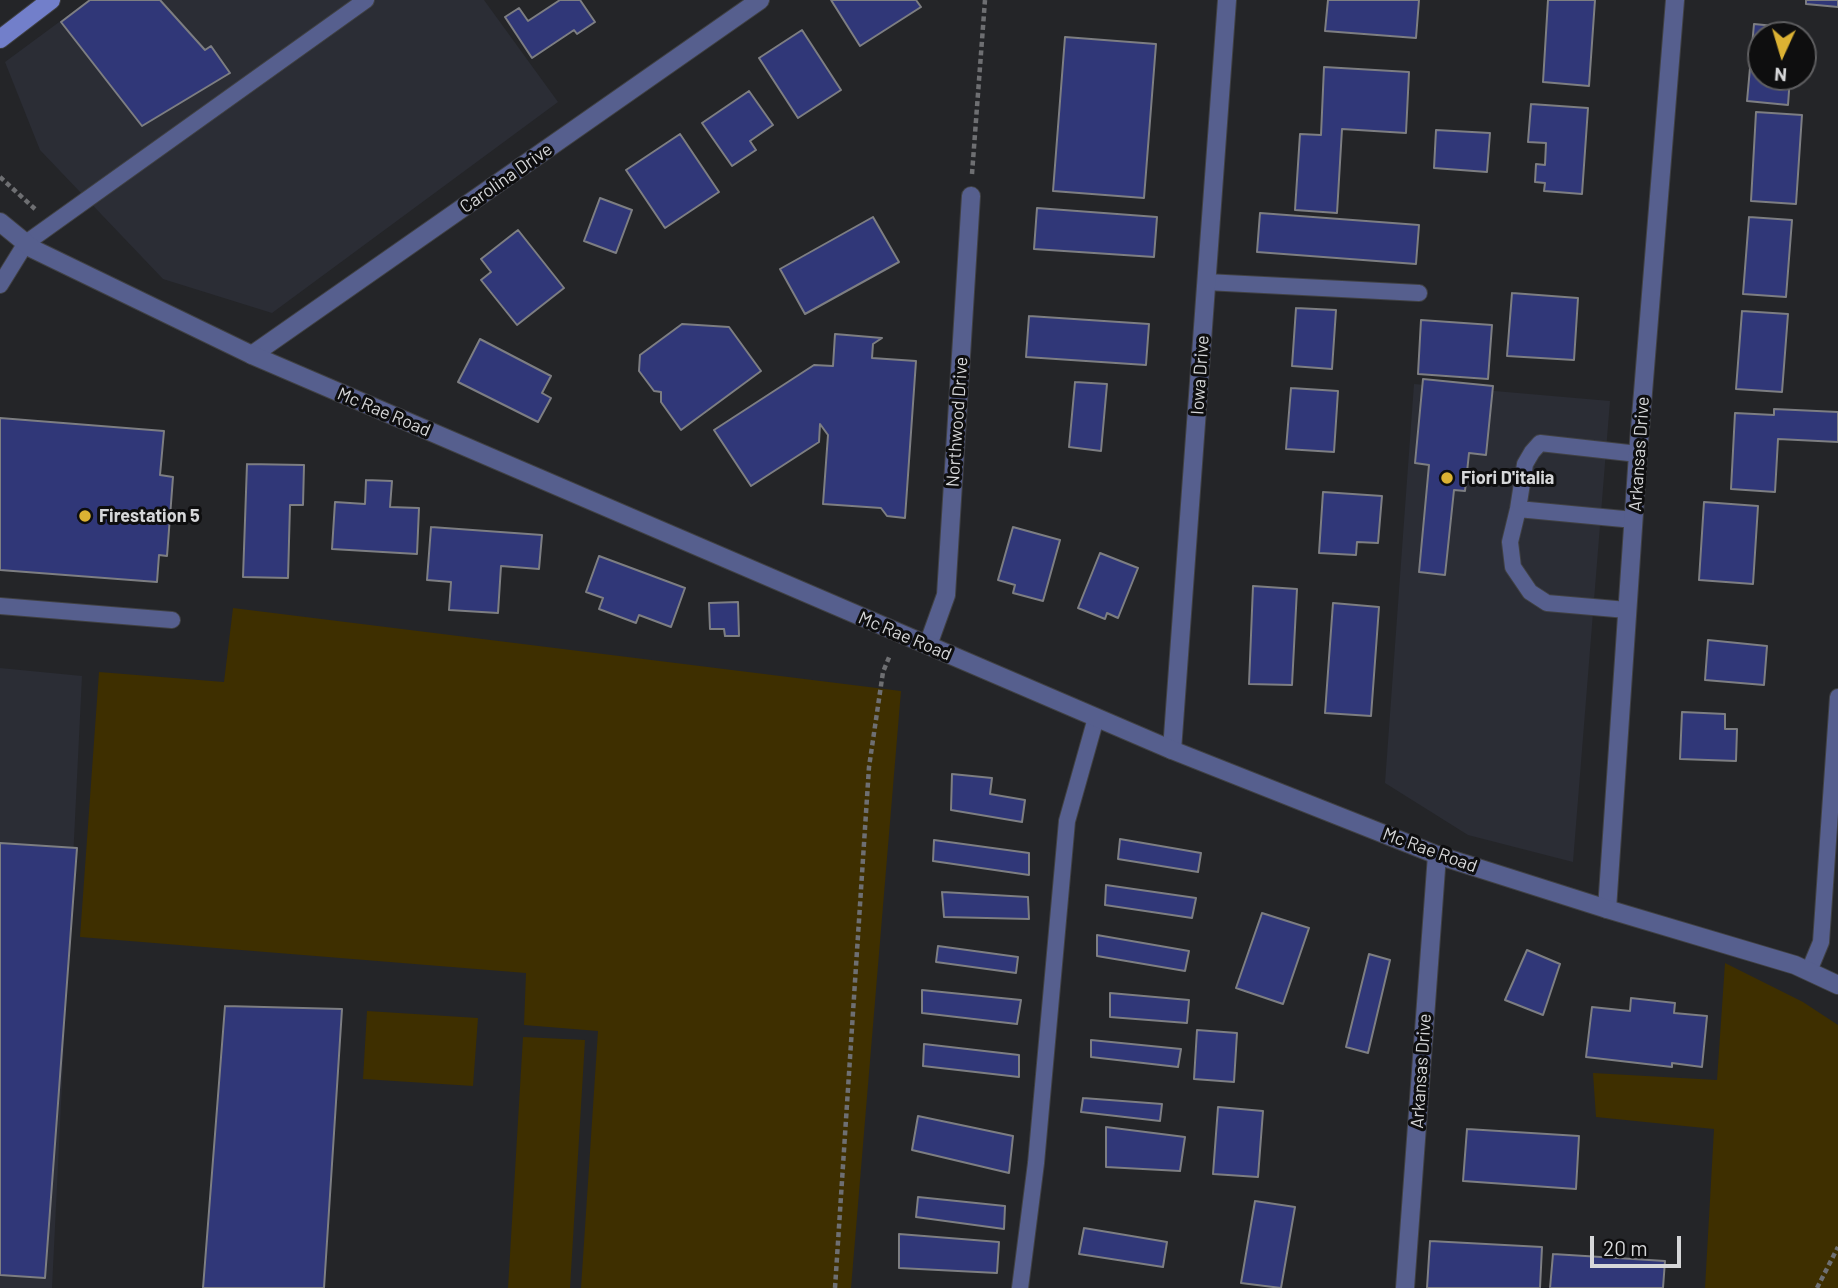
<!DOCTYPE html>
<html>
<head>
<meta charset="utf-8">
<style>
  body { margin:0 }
  #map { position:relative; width:1838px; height:1288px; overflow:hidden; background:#242528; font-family:Barlow,sans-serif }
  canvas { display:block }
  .north { position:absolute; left:1747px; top:21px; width:70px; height:70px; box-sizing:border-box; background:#0e0e0f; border:2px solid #5e5e60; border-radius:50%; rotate:184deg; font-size:19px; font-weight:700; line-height:28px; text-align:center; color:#d6d7d9 }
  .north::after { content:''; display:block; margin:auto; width:24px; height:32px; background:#dcb233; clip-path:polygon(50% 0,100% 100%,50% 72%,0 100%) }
  .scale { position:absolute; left:1590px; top:1236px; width:91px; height:32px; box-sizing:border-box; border:4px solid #d6d7d9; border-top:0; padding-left:9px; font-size:21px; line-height:24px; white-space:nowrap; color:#d6d7d9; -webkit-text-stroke:5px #0e0e0f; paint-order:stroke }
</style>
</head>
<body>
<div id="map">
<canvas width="1838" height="1288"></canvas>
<div class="north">N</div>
<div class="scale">20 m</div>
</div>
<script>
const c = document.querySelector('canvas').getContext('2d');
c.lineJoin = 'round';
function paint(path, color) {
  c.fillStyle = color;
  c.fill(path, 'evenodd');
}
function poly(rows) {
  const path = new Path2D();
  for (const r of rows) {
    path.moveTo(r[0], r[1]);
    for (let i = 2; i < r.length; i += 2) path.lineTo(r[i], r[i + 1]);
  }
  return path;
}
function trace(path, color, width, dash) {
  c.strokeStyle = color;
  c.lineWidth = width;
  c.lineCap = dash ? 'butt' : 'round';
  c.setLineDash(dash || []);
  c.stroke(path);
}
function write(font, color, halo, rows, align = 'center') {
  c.font = font + ' Barlow,sans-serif';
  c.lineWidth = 6;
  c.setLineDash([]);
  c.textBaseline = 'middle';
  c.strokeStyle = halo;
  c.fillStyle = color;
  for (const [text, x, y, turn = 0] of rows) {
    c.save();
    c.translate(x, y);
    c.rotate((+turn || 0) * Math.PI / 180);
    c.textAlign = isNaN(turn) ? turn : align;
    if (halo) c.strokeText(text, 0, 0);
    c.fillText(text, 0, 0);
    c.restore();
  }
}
paint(poly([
  [89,0,484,0,558,102,272,313,163,279,40,150,5,62],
  [1414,384,1610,401,1573,862,1468,835,1385,783],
  [0,668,82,676,52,1288,0,1288]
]), '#2b2d35');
paint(poly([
  [233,608,901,691,851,1288,581,1288,598,1031,524,1025,526,973,80,937,99,672,224,682],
  [1725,963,1803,1002,1838,1025,1838,1288,1705,1288,1714,1129,1596,1117,1593,1073,1717,1080],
  [367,1011,478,1018,473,1086,363,1079],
  [523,1037,585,1040,570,1288,508,1288]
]), '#3e2f00');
const building = poly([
  [90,0,160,0,205,50,211,46,230,73,142,126,61,22,90,0],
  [560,0,580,0,595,22,577,34,574,30,532,58,505,17,519,8,528,21,560,0],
  [831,0,916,0,921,7,860,46,831,0],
  [1328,0,1419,0,1416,38,1325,31,1328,0],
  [1548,0,1595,0,1589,86,1543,82,1548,0],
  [1806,0,1838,0,1838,7,1806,4,1806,0],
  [1754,24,1795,28,1794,35,1761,35,1761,77,1790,77,1788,105,1747,101,1754,24],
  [802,30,841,90,798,118,759,58,802,30],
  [1065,37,1156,44,1144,198,1053,191,1065,37],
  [1324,67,1409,72,1406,133,1342,129,1337,213,1295,210,1300,134,1321,135,1324,67],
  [749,91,773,125,750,141,756,150,732,166,702,123,749,91],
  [1531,104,1588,108,1582,194,1544,191,1545,183,1535,182,1536,164,1545,165,1546,143,1528,142,1531,104],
  [1756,112,1802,115,1796,204,1751,201,1756,112],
  [1436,130,1490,133,1487,172,1434,168,1436,130],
  [680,134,719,192,665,228,626,170,680,134],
  [600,198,632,210,616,253,584,241,600,198],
  [1037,208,1157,217,1154,257,1034,249,1037,208],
  [1260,213,1419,225,1416,264,1257,252,1260,213],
  [873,217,899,262,805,314,780,269,873,217],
  [1749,217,1792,220,1786,297,1743,294,1749,217],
  [518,230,564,288,517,325,481,280,491,272,481,259,518,230],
  [1512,293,1578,298,1574,360,1507,356,1512,293],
  [1296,308,1336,310,1332,369,1292,366,1296,308],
  [1742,311,1788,314,1782,392,1736,389,1742,311],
  [1029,316,1149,324,1146,365,1026,357,1029,316],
  [1421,320,1492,325,1488,379,1418,374,1421,320],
  [682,324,729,327,761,371,681,430,661,402,661,392,654,391,639,371,640,355,682,324],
  [835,334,882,338,873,344,872,358,916,361,905,518,887,516,881,508,823,504,828,435,820,424,819,442,751,486,714,430,814,365,833,366,835,334],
  [480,339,551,376,542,393,551,398,538,422,458,382,480,339],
  [1423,379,1493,386,1486,455,1469,453,1465,491,1454,490,1445,575,1419,572,1429,465,1415,463,1423,379],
  [1075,382,1107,384,1101,451,1069,447,1075,382],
  [1291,388,1338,391,1334,452,1286,449,1291,388],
  [1774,409,1838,412,1838,442,1778,439,1775,492,1731,489,1735,413,1774,415,1774,409],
  [0,418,164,431,160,475,173,477,167,556,159,555,157,582,0,570,0,418],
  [247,464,304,465,303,505,290,505,288,578,243,577,247,464],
  [366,480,392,481,390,507,419,508,417,554,332,549,335,502,365,504,366,480],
  [1323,492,1382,496,1378,543,1357,542,1356,555,1319,553,1323,492],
  [1704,502,1758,506,1753,584,1699,580,1704,502],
  [431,527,542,535,539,569,501,566,498,613,449,610,451,582,427,580,431,527],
  [1013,527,1060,540,1043,601,1013,593,1015,585,998,580,1013,527],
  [1100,553,1138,568,1118,618,1107,613,1105,619,1078,608,1100,553],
  [599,556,685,588,671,627,639,615,636,623,599,609,603,598,586,592,599,556],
  [1253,586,1297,589,1292,685,1249,684,1253,586],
  [738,602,739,636,725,636,724,629,710,629,709,603,738,602],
  [1333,603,1379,607,1371,716,1325,713,1333,603],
  [1708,640,1767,646,1764,685,1705,680,1708,640],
  [1682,712,1725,714,1725,729,1737,729,1736,761,1680,759,1682,712],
  [952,774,992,778,990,794,1025,800,1022,822,951,810,952,774],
  [1120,839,1201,853,1198,872,1118,859,1120,839],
  [934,840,1029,853,1029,875,933,861,934,840],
  [0,843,77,848,45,1278,0,1275,0,843],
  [1106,885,1196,898,1192,918,1105,905,1106,885],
  [942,892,1028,897,1029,919,944,917,942,892],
  [1262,913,1309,928,1283,1004,1236,988,1262,913],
  [1097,935,1189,951,1185,971,1097,956,1097,935],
  [938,946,1018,957,1016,973,936,962,938,946],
  [1527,950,1560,964,1543,1015,1505,1000,1527,950],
  [1369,954,1390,960,1368,1053,1346,1047,1369,954],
  [922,990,1021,1000,1017,1024,922,1013,922,990],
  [1110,993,1189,1000,1187,1023,1110,1017,1110,993],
  [1631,998,1675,1003,1674,1013,1707,1016,1702,1067,1672,1063,1672,1067,1586,1057,1592,1007,1630,1011,1631,998],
  [225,1006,342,1009,324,1288,203,1288,225,1006],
  [1197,1030,1237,1033,1234,1082,1194,1079,1197,1030],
  [1091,1040,1181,1049,1178,1067,1091,1057,1091,1040],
  [924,1044,1019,1055,1019,1077,923,1066,924,1044],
  [1083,1098,1162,1104,1160,1121,1081,1112,1083,1098],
  [1218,1107,1263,1111,1258,1177,1213,1174,1218,1107],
  [918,1116,1013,1136,1009,1173,912,1150,918,1116],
  [1106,1127,1185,1137,1180,1171,1106,1167,1106,1127],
  [1467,1129,1579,1136,1576,1189,1463,1181,1467,1129],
  [918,1197,1005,1206,1004,1229,916,1217,918,1197],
  [1255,1201,1295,1207,1281,1288,1241,1283,1255,1201],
  [1084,1228,1167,1242,1163,1267,1079,1254,1084,1228],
  [899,1234,999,1242,997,1273,899,1268,899,1234],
  [1430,1241,1542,1247,1540,1288,1427,1288,1430,1241],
  [1553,1254,1665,1261,1663,1288,1550,1288,1553,1254]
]);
paint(building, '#303778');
trace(building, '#7d7e82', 2);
const service = poly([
  [1206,282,1419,293],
  [0,285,26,243,366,0],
  [1518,509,1634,520],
  [0,606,172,620],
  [1627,610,1547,603,1530,592,1513,567,1510,542,1518,509,1525,464,1532,452,1540,443,1638,454],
  [1809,971,1821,942,1838,697],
  [1020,1288,1036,1163,1067,821,1096,718]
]);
const minor = poly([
  [252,355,760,0],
  [928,645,946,595,971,196],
  [1172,750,1227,0],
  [1607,909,1638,454,1675,0],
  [1405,1288,1437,855]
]);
const tertiary = poly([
  [0,222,33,249,252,355,1172,750,1437,855,1607,909,1795,965,1838,985]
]);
const secondary = poly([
  [0,39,51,0]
]);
trace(service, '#404144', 18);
trace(minor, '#404144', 20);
trace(tertiary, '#404144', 20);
trace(secondary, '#404144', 20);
trace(poly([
  [972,174,985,0],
  [0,177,35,209],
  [835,1288,869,767,883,672,890,655],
  [1817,1288,1838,1247]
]), '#6e6f72', 4.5, [5, 3.5]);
trace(service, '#565f8e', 16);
trace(minor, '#565f8e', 18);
trace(tertiary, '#565f8e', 18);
trace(secondary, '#727fca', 18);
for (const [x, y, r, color] of [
  [1447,478,7,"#dcb233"],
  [85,516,7,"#dcb233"]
]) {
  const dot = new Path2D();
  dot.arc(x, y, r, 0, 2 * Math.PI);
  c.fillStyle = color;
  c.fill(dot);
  trace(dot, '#0e0e0f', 2.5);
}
write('18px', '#d6d7d9', '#0e0e0f', [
  ["Carolina Drive",506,178,-35],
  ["Iowa Drive",1200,375,-86],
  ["Mc Rae Road",384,412,23],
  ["Northwood Drive",957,422,-86],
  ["Arkansas Drive",1639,454,-86],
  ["Mc Rae Road",905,636,23],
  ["Mc Rae Road",1430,850,20],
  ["Arkansas Drive",1421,1071,-86]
]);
write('bold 18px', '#d6d7d9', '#0e0e0f', [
  ["Fiori D'italia",1461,478],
  ["Firestation 5",99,516]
], 'left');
</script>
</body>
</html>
